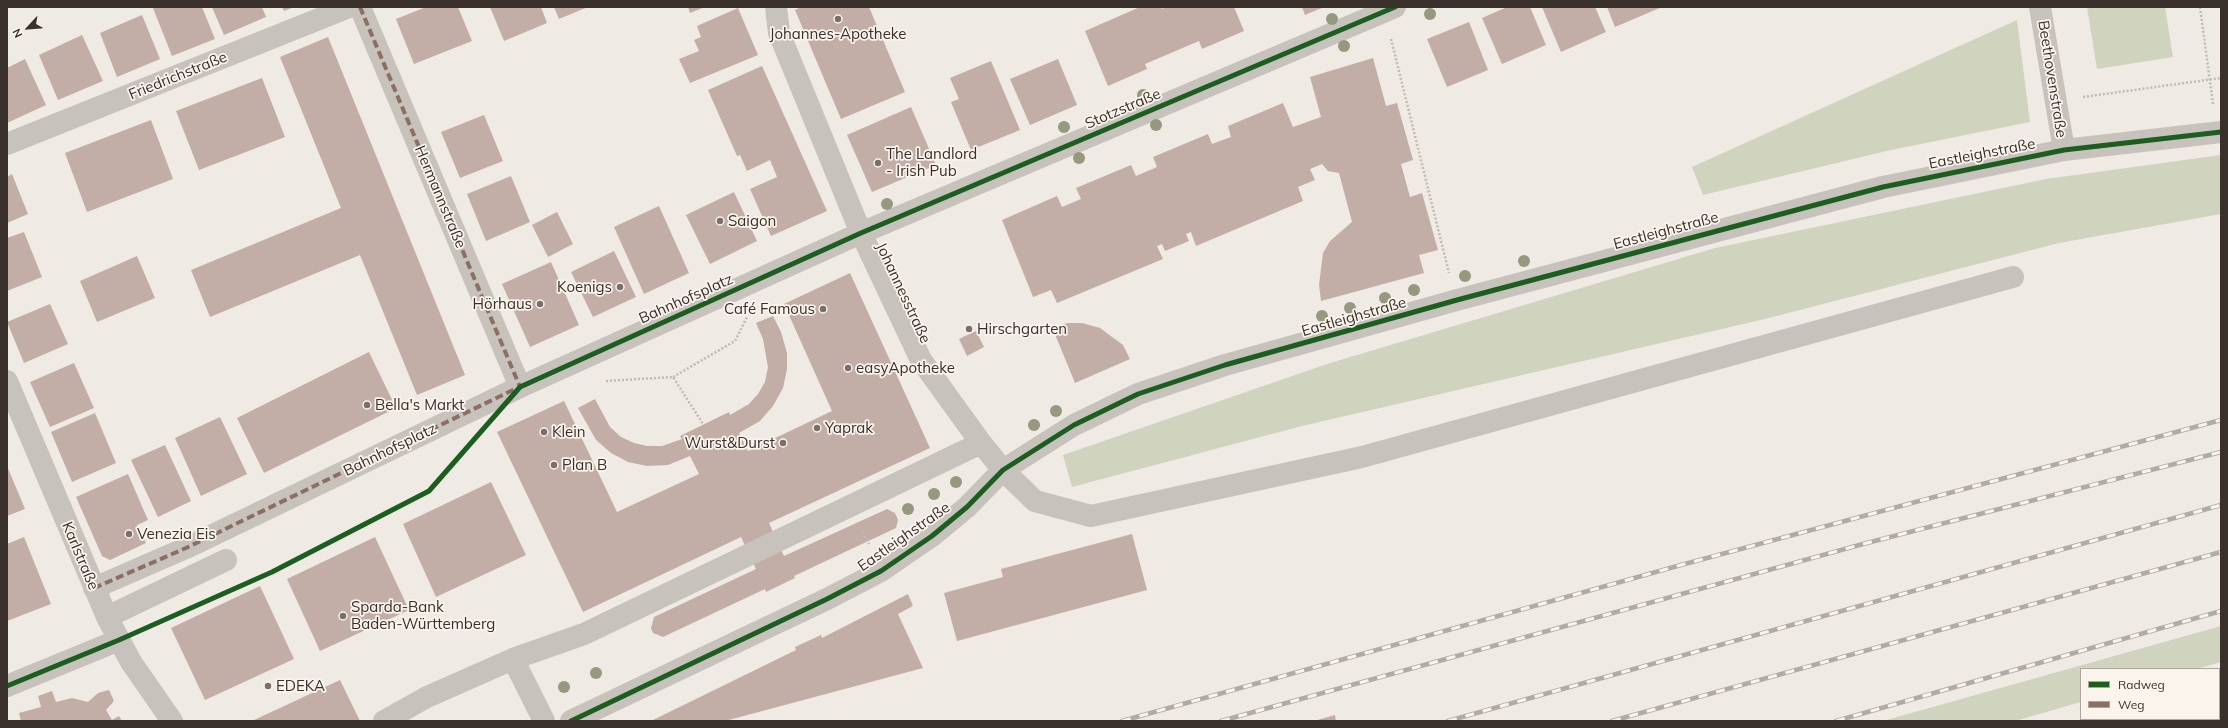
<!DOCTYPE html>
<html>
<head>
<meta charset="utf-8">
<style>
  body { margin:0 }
  #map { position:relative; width:2228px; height:728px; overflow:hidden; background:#efeae4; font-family:Mulish,sans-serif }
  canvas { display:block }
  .frame { position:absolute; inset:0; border:8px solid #392f2b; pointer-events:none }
  .legend { position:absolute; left:2080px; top:668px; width:140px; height:52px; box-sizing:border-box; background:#faf4ed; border:1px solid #ada59f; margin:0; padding:5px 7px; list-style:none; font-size:12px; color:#392f2b }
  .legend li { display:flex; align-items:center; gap:8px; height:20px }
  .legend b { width:20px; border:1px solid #ada59f }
  .north { position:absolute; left:8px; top:8px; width:40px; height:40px; -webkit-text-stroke:3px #faf4ed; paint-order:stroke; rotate:244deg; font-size:11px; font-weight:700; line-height:16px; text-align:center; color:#392f2b }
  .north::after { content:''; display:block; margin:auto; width:14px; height:18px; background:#392f2b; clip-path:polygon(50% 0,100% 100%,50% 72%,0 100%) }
</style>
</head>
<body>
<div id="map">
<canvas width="2228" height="728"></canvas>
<div class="frame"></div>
<ul class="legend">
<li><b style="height:5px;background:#1b5e20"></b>Radweg</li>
<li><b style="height:5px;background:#8d6e63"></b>Weg</li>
</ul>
<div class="north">N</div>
</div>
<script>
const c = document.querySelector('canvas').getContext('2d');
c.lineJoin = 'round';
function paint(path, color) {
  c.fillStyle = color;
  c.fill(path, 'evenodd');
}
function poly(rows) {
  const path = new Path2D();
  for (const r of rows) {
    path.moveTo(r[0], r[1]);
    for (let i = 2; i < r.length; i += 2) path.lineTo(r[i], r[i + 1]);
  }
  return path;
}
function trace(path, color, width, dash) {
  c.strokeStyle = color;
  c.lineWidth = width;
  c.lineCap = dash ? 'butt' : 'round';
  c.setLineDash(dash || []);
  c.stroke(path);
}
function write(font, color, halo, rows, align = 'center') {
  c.font = font + ' Mulish,sans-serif';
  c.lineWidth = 3.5;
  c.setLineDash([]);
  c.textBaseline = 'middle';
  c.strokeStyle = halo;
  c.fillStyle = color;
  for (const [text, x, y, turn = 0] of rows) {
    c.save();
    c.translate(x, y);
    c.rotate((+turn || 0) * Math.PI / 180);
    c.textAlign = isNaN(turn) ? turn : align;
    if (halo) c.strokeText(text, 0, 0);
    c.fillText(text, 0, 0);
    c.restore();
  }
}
paint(poly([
  [2087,7,2165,7,2173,57,2097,69],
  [2017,20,2030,122,1891,150,1703,195,1692,167],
  [2221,155,2221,214,2059,243,1765,319,1302,426,1072,487,1063,455,1327,364,1715,248,2046,179],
  [2221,626,2221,662,2196,669,2081,669,2081,702,2015,721,1883,721]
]), '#d0d4bf');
paint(poly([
  [155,7,202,7,215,39,172,56,153,8],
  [212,7,262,7,266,17,224,35],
  [282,7,294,7,284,11],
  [426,7,458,7,472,41,414,64,396,19],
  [490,7,541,7,547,23,504,41],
  [554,7,588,7,559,19],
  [688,7,705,7,690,13],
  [801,7,869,7,905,92,841,119,795,10],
  [1140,7,1161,7,1162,9,1166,7,1234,7,1244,31,1202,49,1199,41,1145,64,1147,69,1108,86,1085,31],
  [1302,7,1324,7,1305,15],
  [1507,7,1530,7,1546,45,1502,64,1482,18],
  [1542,7,1595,7,1606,32,1561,52],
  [1607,7,1662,7,1615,27],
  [738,8,758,55,690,83,679,59,699,51,694,40,701,37,697,26],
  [142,15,160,59,117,77,100,33],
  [1469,22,1488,70,1447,87,1427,39],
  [82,35,103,81,58,100,39,55],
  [328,37,465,375,417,395,360,255,210,317,191,270,341,208,280,57],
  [1373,58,1386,106,1397,103,1413,160,1401,164,1410,197,1422,193,1438,250,1419,255,1424,273,1321,301,1319,285,1323,253,1330,241,1352,222,1339,173,1328,171,1322,164,1310,169,1315,180,1298,187,1303,201,1196,246,1191,232,1186,234,1189,241,1165,251,1162,244,1157,246,1163,259,1057,303,1051,290,1033,297,1002,220,1057,196,1062,207,1081,199,1076,188,1131,165,1136,176,1157,167,1153,157,1208,134,1212,144,1231,137,1228,126,1283,103,1293,127,1321,117,1310,77],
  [25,59,46,105,7,123,7,68],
  [1058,59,1077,105,1030,125,1010,79],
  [991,61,1020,130,971,150,951,102,959,99,950,78],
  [762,66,827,211,771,236,750,189,777,177,770,160,747,171,740,155,737,156,708,90],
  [262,78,285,137,199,170,176,111],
  [911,107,936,165,872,192,847,135],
  [484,115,503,161,460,178,441,132],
  [151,120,173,179,87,212,65,153],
  [12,174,28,214,7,223,7,177],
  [511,176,530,222,486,241,467,194],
  [734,192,757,241,710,264,686,215],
  [659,206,689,273,644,294,614,227],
  [557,212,573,244,548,257,532,225],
  [24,232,42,277,7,291,7,238],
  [614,251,636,297,593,317,571,272],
  [137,256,155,298,97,322,80,281],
  [551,262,579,325,530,347,502,284],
  [850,273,930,448,769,523,784,556,887,509,895,513,898,520,896,528,794,576,795,578,766,592,765,589,663,637,653,633,651,628,654,617,756,569,741,537,583,612,497,432,564,401,617,512,699,474,690,456,668,465,647,466,628,462,611,453,596,440,578,408,595,399,610,427,621,437,634,443,647,446,662,446,682,439,680,436,729,412,730,415,749,404,758,394,765,382,768,367,763,339,756,323,773,316,781,332,787,353,787,369,783,388,773,406,760,421,739,433,748,451,832,411,784,304],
  [50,304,68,344,24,363,7,322],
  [1068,323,1082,323,1100,328,1123,345,1130,359,1075,383,1052,327],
  [976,331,984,347,967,356,959,339],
  [369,352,396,408,264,473,237,418],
  [74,363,94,408,50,427,30,382],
  [95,413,116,463,72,482,51,432],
  [220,417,247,474,201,496,175,438],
  [165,445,191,501,158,517,131,460],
  [7,466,25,509,7,516],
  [128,474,148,520,137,525,146,543,110,560,102,556,76,497],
  [491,482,526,555,436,597,403,524],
  [1132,534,1147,590,957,641,944,593,1003,577,1001,569],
  [24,537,51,604,7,621,7,544],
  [375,537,409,610,320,651,287,579],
  [260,586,294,659,205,700,171,628],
  [908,594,913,606,898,614,923,668,725,721,651,721,796,650,795,647,821,635,822,638],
  [340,680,360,721,252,721],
  [109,690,114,701,106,710,112,720,119,716,122,721,21,721,19,713,41,707,38,696,52,691,56,702,72,698,88,702,98,693],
  [1335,715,1336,721,1314,721]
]), '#c2aea6');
trace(poly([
  [2200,7,2213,104],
  [1391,39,1449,273],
  [2083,97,2221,78],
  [673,377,735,341,747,317],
  [606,381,673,377,703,424],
  [863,532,869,544]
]), '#c1bab5', 2.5, [2, 2]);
trace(poly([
  [360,7,520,387],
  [776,7,779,33,861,233,921,360,981,443,1003,470,1035,501,1091,516,1362,457,2013,277],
  [2040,7,2064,150],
  [7,144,349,7],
  [7,381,107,617,131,662,172,721],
  [94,588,186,548,520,387,861,233,1395,7],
  [107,617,226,560],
  [7,686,119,640],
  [384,721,427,697,513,659],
  [544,721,513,659,584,634,981,443],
  [571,721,827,599,881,571,932,536,967,507,1003,470,1074,425,1138,394,1225,365,1457,300,1883,187,2064,150,2221,132]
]), '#c8c2bd', 22);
trace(poly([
  [2219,699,2221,698],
  [2140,721,2148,719]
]), '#b7b0ac', 22);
const rail = poly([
  [1122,721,1681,565,2221,420],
  [1221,721,1863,544,2221,452],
  [1448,721,2221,505],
  [1612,721,2221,552],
  [1836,721,2221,611]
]);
trace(rail, '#b0aba7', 4.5);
trace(rail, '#faf4ed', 3, [9]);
trace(poly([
  [360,7,520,387],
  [94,588,186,548,515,389]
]), '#8d6e63', 4, [8, 4]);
trace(poly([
  [7,686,119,640,272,572,429,491,520,387,861,233,1395,7],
  [571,721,827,599,881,571,932,536,967,507,1003,470,1074,425,1138,394,1225,365,1457,300,1883,187,2064,150,2221,132]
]), '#1b5e20', 5);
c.fillStyle = '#949980';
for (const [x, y] of [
  [1430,14],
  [1332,19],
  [1344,46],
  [1143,95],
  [1156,125],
  [1064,127],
  [1079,158],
  [887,204],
  [1524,261],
  [1465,276],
  [1414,290],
  [1385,298],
  [1350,308],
  [1322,316],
  [1056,411],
  [1034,425],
  [956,482],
  [934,494],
  [908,509],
  [596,673],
  [564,687]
]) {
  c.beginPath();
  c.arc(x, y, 6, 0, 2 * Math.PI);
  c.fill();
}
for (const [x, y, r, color] of [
  [838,19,4,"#79706c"],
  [878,163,4,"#79706c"],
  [720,221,4,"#79706c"],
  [620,287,4,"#79706c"],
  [540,304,4,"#79706c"],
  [823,309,4,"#79706c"],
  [969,329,4,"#79706c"],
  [848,368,4,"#79706c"],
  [367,405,4,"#79706c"],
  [817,428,4,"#79706c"],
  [544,432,4,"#79706c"],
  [783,443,4,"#79706c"],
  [554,465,4,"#79706c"],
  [129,534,4,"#79706c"],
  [343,616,4,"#79706c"],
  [268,686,4,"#79706c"]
]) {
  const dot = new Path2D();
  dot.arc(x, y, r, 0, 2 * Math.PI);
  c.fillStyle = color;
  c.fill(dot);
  trace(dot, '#faf4ed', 1.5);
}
write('15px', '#392f2b', '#faf4ed', [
  ["Johannes-Apotheke",838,34,"center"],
  ["The Landlord",886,154],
  ["- Irish Pub",886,171],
  ["Saigon",728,221],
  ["Koenigs",612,287,"right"],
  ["Hörhaus",532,304,"right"],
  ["Café Famous",815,309,"right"],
  ["Hirschgarten",977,329],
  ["easyApotheke",856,368],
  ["Bella's Markt",375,405],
  ["Yaprak",825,428],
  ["Klein",552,432],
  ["Wurst&Durst",775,443,"right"],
  ["Plan B",562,465],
  ["Venezia Eis",137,534],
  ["Sparda-Bank",351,607],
  ["Baden-Württemberg",351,624],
  ["EDEKA",276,686]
], 'left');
write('15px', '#392f2b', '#faf4ed', [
  ["Friedrichstraße",178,76,-22],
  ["Beethovenstraße",2052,79,81],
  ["Stotzstraße",1123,109,-23],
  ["Eastleighstraße",1982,154,-11],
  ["Hermannstraße",440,197,67],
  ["Eastleighstraße",1666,231,-15],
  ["Johannesstraße",903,293,65],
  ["Bahnhofsplatz",686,299,-24],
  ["Eastleighstraße",1354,317,-16],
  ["Bahnhofsplatz",390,450,-26],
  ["Eastleighstraße",904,537,-35],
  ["Karlstraße",80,556,67]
]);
</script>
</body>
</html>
